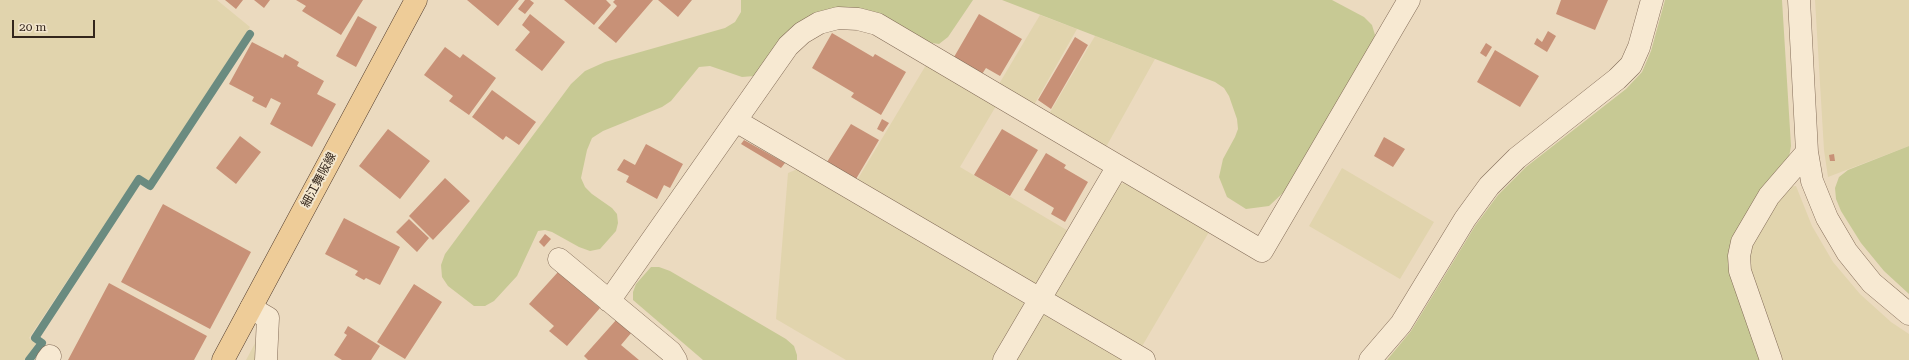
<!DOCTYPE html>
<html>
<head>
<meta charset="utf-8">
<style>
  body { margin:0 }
  #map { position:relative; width:1909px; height:360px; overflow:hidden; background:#ebdabf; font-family:"Roboto Serif",serif }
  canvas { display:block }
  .scale { position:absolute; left:12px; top:20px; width:83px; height:18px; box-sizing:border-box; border:2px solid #33261c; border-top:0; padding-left:5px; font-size:12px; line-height:14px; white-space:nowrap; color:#33261c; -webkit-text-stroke:3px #f3e6ce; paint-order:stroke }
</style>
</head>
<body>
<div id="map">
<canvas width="1909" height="360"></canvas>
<div class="scale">20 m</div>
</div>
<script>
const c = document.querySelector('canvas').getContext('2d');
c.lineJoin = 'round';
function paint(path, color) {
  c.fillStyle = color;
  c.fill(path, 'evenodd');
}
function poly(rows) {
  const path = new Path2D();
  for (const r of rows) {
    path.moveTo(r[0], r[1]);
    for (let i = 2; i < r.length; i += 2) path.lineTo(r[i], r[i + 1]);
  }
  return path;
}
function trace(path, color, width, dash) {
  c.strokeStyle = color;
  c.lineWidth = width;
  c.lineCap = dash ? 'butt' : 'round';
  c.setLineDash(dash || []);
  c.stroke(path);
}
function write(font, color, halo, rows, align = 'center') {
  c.font = font + ' "Roboto Serif","Noto Sans JP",serif';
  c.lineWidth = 4;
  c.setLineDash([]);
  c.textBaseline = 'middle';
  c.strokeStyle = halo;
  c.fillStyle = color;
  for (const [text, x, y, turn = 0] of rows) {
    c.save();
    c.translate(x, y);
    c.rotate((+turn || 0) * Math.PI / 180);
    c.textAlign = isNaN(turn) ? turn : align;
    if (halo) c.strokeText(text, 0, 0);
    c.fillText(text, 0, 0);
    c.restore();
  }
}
paint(poly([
  [0,0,217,0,250,27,149,181,138,174,29,338,36,344,24,360,0,360],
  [1815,0,1909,0,1909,146,1828,177,1824,150],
  [1040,15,1077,29,1034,105,999,84],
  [1095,36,1155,59,1106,147,1049,114],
  [926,65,996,106,960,167,1070,232,1040,283,1031,285,856,182],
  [800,168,1023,299,1025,307,994,360,846,360,776,319,788,173],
  [1342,168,1434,222,1400,279,1309,226],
  [1125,183,1209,232,1141,348,1056,299,1054,291,1117,185],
  [1796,186,1812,226,1833,262,1860,294,1891,322,1909,334,1909,360,1779,360,1748,269,1749,245,1787,187],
  [1048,314,1128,360,1013,360,1039,316],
  [259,336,259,360,246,360]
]), '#e1d4ad');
paint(poly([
  [741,0,973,0,948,37,939,44,926,42,859,9,754,76,742,77,710,66,699,67,671,101,662,107,603,131,592,138,587,150,581,178,585,187,592,194,612,208,617,214,618,223,616,231,600,249,590,251,579,247,552,232,545,230,538,231,517,276,494,301,485,306,474,306,448,286,442,277,441,265,445,254,571,84,585,71,605,62,725,28,735,22,741,12],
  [1002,0,1332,0,1364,17,1372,25,1375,35,1371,45,1285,191,1269,206,1246,209,1227,197,1219,177,1223,159,1235,137,1238,129,1237,119,1229,96,1224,88,1215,82],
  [1665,0,1782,0,1791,146,1789,157,1733,239,1762,360,1387,360,1411,331,1475,226,1498,195,1526,167,1626,89,1642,72,1651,51],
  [1909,146,1909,294,1884,271,1861,243,1841,211,1836,199,1835,188,1839,177,1848,170],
  [651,267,659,267,670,271,786,339,794,346,797,355,797,360,703,360,633,300,633,292,636,284]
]), '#c7c994');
trace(poly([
  [29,360,42,343,35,338,139,179,150,186,250,34]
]), '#6a8b80', 8);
paint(poly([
  [225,0,243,0,236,9],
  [254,0,270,0,264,8],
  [296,0,363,0,341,35,302,11,306,6],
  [467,0,519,0,498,26],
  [525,0,530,0,534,3,525,14,518,9],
  [564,0,606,0,611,5,594,25],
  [615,0,653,0,616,43,598,28,617,6,613,2],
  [658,0,692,0,678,17],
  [1561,0,1608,0,1595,30,1556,14],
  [530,14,565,42,542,71,515,50,530,32,522,25],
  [979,14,1022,39,1000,76,986,68,982,74,954,57],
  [358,16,377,27,356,67,336,56],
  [1548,31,1556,36,1547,52,1534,44,1537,38,1542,42],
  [832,33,873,57,875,54,906,72,881,115,851,97,854,93,812,68],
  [1075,37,1088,45,1051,109,1038,100],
  [252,42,283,58,285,54,299,62,297,66,324,81,317,94,336,104,312,147,270,124,281,103,271,98,266,108,252,101,254,97,229,84],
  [1486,43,1492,47,1486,57,1480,53],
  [445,47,460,58,463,54,496,78,469,115,449,101,453,96,424,75],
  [1495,50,1539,76,1520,107,1477,82],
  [492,90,536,122,519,145,506,136,503,140,472,117],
  [882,119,889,123,883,132,877,129],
  [851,124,879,140,856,179,827,162],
  [388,129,430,161,400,199,359,166],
  [1002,129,1038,150,1010,196,974,175],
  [240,136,261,152,236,184,216,168],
  [1384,137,1405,149,1393,167,1374,156],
  [744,140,785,163,781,168,741,144],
  [646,144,683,164,670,188,664,185,657,199,626,182,629,176,617,170,624,159,635,165],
  [1046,153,1066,165,1064,168,1088,182,1065,222,1051,214,1054,208,1024,190],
  [1834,154,1835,161,1830,161,1829,155],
  [445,178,470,201,433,240,409,216],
  [163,204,251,252,210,329,121,282],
  [344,218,400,247,380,285,366,278,364,280,355,275,358,271,325,254],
  [409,219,429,238,417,252,396,232],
  [545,234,551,239,544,247,539,242],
  [558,272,600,308,567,346,549,331,554,326,529,304],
  [109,283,207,336,194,360,68,360],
  [414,284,442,302,405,359,377,342],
  [617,319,632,332,621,345,639,360,588,360,584,356],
  [348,326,380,346,371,360,342,360,334,355,347,335,344,333]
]), '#c89177');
const minor = poly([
  [1799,0,1807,152,1812,181,1827,218,1847,252,1872,283,1909,314],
  [736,121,1144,360],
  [559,259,671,352,676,360],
  [609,301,788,46,802,33,819,23,838,18,858,19,877,24,1262,251,1409,0],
  [251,308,268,318,266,360],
  [47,360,50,356],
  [1004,360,1118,166],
  [1370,360,1401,324,1465,219,1489,186,1517,158,1617,79,1631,65,1639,47,1652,0],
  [1771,360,1740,271,1739,256,1742,242,1769,196,1807,152]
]);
const major = poly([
  [223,360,416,0]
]);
trace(minor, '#836c58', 23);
trace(major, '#513b2d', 23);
trace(minor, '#f7e9d2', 22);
trace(major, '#eecc98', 22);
write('12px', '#33261c', '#f3e6ce', [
  ["細江舞阪線",319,180,-62]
]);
</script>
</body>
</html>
